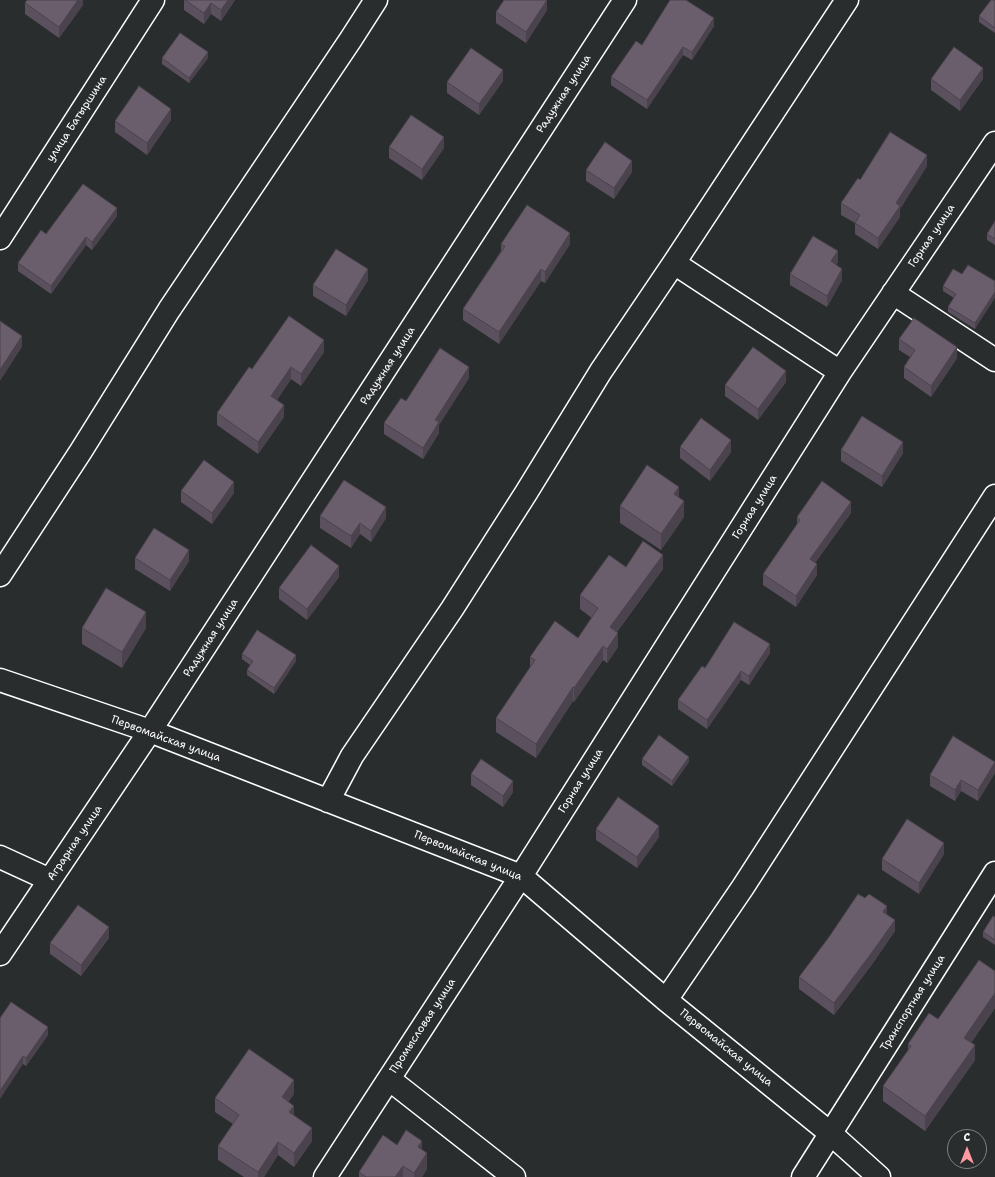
<!DOCTYPE html>
<html>
<head>
<meta charset="utf-8">
<style>
  body { margin:0 }
  #map { position:relative; width:995px; height:1177px; overflow:hidden; background:#2a2d2e; font-family:"Shantell Sans",sans-serif }
  canvas { display:block }
  .north { position:absolute; left:947px; top:1129px; width:40px; height:40px; box-sizing:border-box; background:#2a2d2e; border:1px solid #7f8182; border-radius:50%; rotate:0deg; font-size:11px; font-weight:700; line-height:16px; text-align:center; color:#fff }
  .north::after { content:''; display:block; margin:auto; width:14px; height:18px; background:#ff9aa2; clip-path:polygon(50% 0,100% 100%,50% 72%,0 100%) }
</style>
</head>
<body>
<div id="map">
<canvas width="995" height="1177"></canvas>
<div class="north">С</div>
</div>
<script>
const c = document.querySelector('canvas').getContext('2d');
c.lineJoin = 'round';
function poly(rows) {
  const path = new Path2D();
  for (const r of rows) {
    path.moveTo(r[0], r[1]);
    for (let i = 2; i < r.length; i += 2) path.lineTo(r[i], r[i + 1]);
  }
  return path;
}
function trace(path, color, width, dash) {
  c.strokeStyle = color;
  c.lineWidth = width;
  c.lineCap = dash ? 'butt' : 'round';
  c.setLineDash(dash || []);
  c.stroke(path);
}
function paint(path, color) {
  c.fillStyle = color;
  c.fill(path, 'evenodd');
}
function write(font, color, halo, rows, align = 'center') {
  c.font = font + ' "Shantell Sans",sans-serif';
  c.lineWidth = 4;
  c.setLineDash([]);
  c.textBaseline = 'middle';
  c.strokeStyle = halo;
  c.fillStyle = color;
  for (const [text, x, y, turn = 0] of rows) {
    c.save();
    c.translate(x, y);
    c.rotate((+turn || 0) * Math.PI / 180);
    c.textAlign = isNaN(turn) ? turn : align;
    if (halo) c.strokeText(text, 0, 0);
    c.fillText(text, 0, 0);
    c.restore();
  }
}
const minor = poly([
  [0,238,153,0],
  [674,263,840,372],
  [893,293,995,360],
  [0,575,81,451,169,310,351,39,376,0],
  [0,680,150,731,521,876,666,1000,830,1133,879,1177],
  [328,801,352,756,452,609,526,493,601,371,674,263,847,0],
  [0,857,50,880],
  [0,954,150,731,625,0],
  [666,1000,743,887,995,496],
  [389,1079,514,1177],
  [325,1177,521,876,840,372,995,143],
  [803,1177,995,873]
]);
trace(minor, '#fff', 25);
trace(minor, '#2a2d2e', 22);
paint(poly([
  [83,0,83,5,59,38,25,14,25,3],
  [184,0,235,0,221,21,211,14,204,24,184,10],
  [547,0,547,10,526,43,496,23,496,12],
  [995,0,995,33,979,22,979,16],
  [714,26,692,60,683,55,647,109,611,85,611,77,642,45],
  [162,58,208,58,189,83,162,64],
  [931,79,983,79,960,111,931,90],
  [503,81,479,115,447,93,447,82],
  [171,120,147,155,115,132,115,121],
  [389,147,444,148,422,180,389,158],
  [927,166,900,209,900,217,878,249,855,234,855,223,841,215,841,203,860,180],
  [586,170,632,172,614,199,586,181],
  [117,216,92,250,86,245,51,294,18,271,18,263,46,234],
  [995,221,995,245,987,240,987,234],
  [501,244,570,244,545,283,541,281,499,344,463,320,463,309,501,251],
  [838,262,836,265,842,280,827,307,790,285,790,274],
  [962,274,995,281,975,329,948,312,948,307,954,298,943,291,943,286],
  [368,280,346,316,313,296,313,285],
  [899,339,957,358,931,397,904,378,904,367,910,357,899,350],
  [324,352,301,386,291,379,277,400,284,417,258,454,217,425,217,413,252,369],
  [469,378,439,425,439,433,423,459,384,434,384,423,406,401],
  [786,382,758,420,725,396,725,385],
  [680,447,731,452,710,481,680,458],
  [841,450,903,453,882,487,841,461],
  [181,491,234,493,212,524,181,502],
  [679,498,684,517,661,550,620,523,620,506],
  [851,513,815,563,817,575,796,607,763,585,763,574,797,524,797,517],
  [320,516,386,518,371,542,360,534,351,548,320,528],
  [135,558,189,561,170,591,135,569],
  [626,567,663,569,617,632,618,647,607,663,603,660,574,702,573,701,536,758,496,732,496,718,530,667,530,657,578,638,592,618,580,609,580,595],
  [339,577,307,620,279,599,279,588],
  [82,628,146,628,122,668,82,644],
  [770,653,749,685,741,680,707,729,678,709,678,700,705,668],
  [242,654,296,661,274,694,247,675,247,670,250,665,242,659],
  [642,759,689,762,672,786,642,765],
  [995,762,995,773,978,801,961,791,955,801,930,786,930,775],
  [471,774,513,792,503,807,471,785],
  [596,829,659,837,637,868,596,840],
  [944,854,919,894,882,870,882,859],
  [887,914,895,931,873,963,834,1015,799,989,799,977],
  [995,917,995,945,983,937,983,932],
  [109,938,81,976,50,954,50,943],
  [995,971,995,1008,971,1043,975,1060,925,1131,883,1101,883,1086,908,1051,908,1044],
  [11,1002,48,1035,26,1066,23,1064],
  [294,1094,288,1102,294,1115,312,1141,294,1167,278,1155,264,1177,244,1177,218,1160,218,1146,233,1124,215,1112,215,1098],
  [397,1145,422,1149,427,1169,422,1177,359,1177,359,1172]
]), '#5b515e');
paint(poly([
  [78,0,83,0,83,5,59,38,59,27],
  [228,0,235,0,221,21,221,10],
  [547,0,547,10,526,43,526,32],
  [211,3,211,14,204,24,204,13],
  [714,18,714,26,692,60,692,52],
  [683,47,683,55,647,109,647,100],
  [208,52,208,58,189,83,189,78],
  [983,68,983,79,960,111,960,100],
  [503,70,503,81,479,115,479,104],
  [171,109,171,120,147,155,147,143],
  [444,137,444,148,422,180,422,169],
  [927,155,927,166,900,209,900,217,878,249,878,238,896,203],
  [632,161,632,172,614,199,614,188],
  [117,208,117,216,92,250,92,242],
  [570,233,570,244,545,283,545,272],
  [86,237,86,245,51,294,51,286],
  [838,251,838,262,831,273,831,261],
  [368,269,368,280,346,316,346,305],
  [541,269,541,281,499,344,499,332],
  [842,269,842,280,827,307,827,296],
  [995,292,995,298,975,329,975,323],
  [22,336,22,347,0,381,0,370],
  [324,340,324,352,301,386,301,374],
  [957,347,957,358,931,397,931,386],
  [291,367,291,379,271,408,271,396],
  [469,367,469,378,439,425,439,433,423,459,423,448,435,420],
  [786,371,786,382,758,420,758,409],
  [284,405,284,417,258,454,258,442],
  [731,440,731,452,710,481,710,470],
  [903,442,903,453,882,487,882,476],
  [234,482,234,493,212,524,212,513],
  [679,487,679,503,674,494],
  [684,501,684,517,661,550,661,534],
  [851,502,851,513,810,570,810,559],
  [386,507,386,518,371,542,371,531],
  [360,523,360,534,351,548,351,536],
  [189,550,189,561,170,591,170,580],
  [663,555,663,569,610,641,610,627],
  [817,564,817,575,796,607,796,596],
  [339,566,339,577,307,620,307,609],
  [146,612,146,628,122,668,122,652],
  [618,633,618,647,607,663,607,649],
  [770,644,770,653,749,685,749,676],
  [603,646,603,660,574,702,574,688],
  [296,655,296,661,274,694,274,688],
  [741,671,741,680,707,729,707,720],
  [573,687,573,701,536,758,536,744],
  [689,757,689,762,672,786,672,781],
  [995,762,995,773,978,801,978,790],
  [961,780,961,791,955,801,955,790],
  [513,781,513,792,503,807,503,796],
  [659,826,659,837,637,868,637,857],
  [944,843,944,854,919,894,919,883],
  [887,906,887,918,883,912],
  [895,920,895,931,873,963,834,1015,834,1003],
  [109,927,109,938,81,976,81,965],
  [995,993,995,1008,964,1053,964,1038],
  [48,1027,48,1035,26,1066,26,1058],
  [975,1045,975,1060,925,1131,925,1116],
  [23,1056,23,1064,0,1099,0,1091],
  [294,1080,294,1094,282,1111,282,1097],
  [294,1106,294,1119,289,1112],
  [312,1128,312,1141,294,1167,294,1153],
  [422,1141,422,1157,418,1147],
  [278,1142,278,1155,264,1177,258,1177,258,1172],
  [427,1153,427,1169,422,1177,414,1177,414,1173],
  [403,1166,403,1177,395,1177]
]), '#4a424c');
const building = poly([
  [27,0,78,0,59,27,25,3,27,0],
  [185,0,228,0,221,10,211,3,204,13,185,0],
  [504,0,547,0,526,32,496,12,504,0],
  [670,0,686,0,714,18,692,52,683,47,647,100,611,77,636,41,642,45,670,0],
  [991,0,995,0,995,28,979,16,991,0],
  [180,33,208,52,189,78,162,58,180,33],
  [954,47,983,68,960,100,931,79,954,47],
  [471,48,503,70,479,104,447,82,471,48],
  [139,86,171,109,147,143,115,121,139,86],
  [411,115,444,137,422,169,389,147,411,115],
  [890,132,927,155,896,203,900,206,878,238,855,223,860,215,841,203,858,178,860,180,890,132],
  [605,142,632,161,614,188,586,170,605,142],
  [83,184,117,208,92,242,86,237,51,286,18,263,41,230,46,234,83,184],
  [527,205,570,233,545,272,541,269,499,332,463,309,505,246,501,244,527,205],
  [995,221,995,239,987,234,995,221],
  [813,236,838,251,831,261,842,269,827,296,790,274,813,236],
  [336,249,368,269,346,305,313,285,336,249],
  [968,265,995,281,995,292,975,323,948,307,956,294,943,286,953,269,962,274,968,265],
  [289,316,324,340,301,374,291,367,271,396,284,405,258,442,217,413,249,367,252,369,289,316],
  [914,318,957,347,931,386,904,367,915,350,899,339,914,318],
  [0,321,22,336,0,370,0,321],
  [753,347,786,371,758,409,725,385,753,347],
  [440,348,469,367,435,420,439,422,423,448,384,423,401,398,406,401,440,348],
  [862,416,903,442,882,476,841,450,862,416],
  [701,418,731,440,710,470,680,447,701,418],
  [204,460,234,482,212,513,181,491,204,460],
  [647,465,679,487,674,494,684,501,661,534,620,506,647,465],
  [344,480,386,507,371,531,360,523,351,536,320,516,344,480],
  [822,481,851,502,810,559,817,564,796,596,763,574,800,520,797,517,822,481],
  [154,528,189,550,170,580,135,558,154,528],
  [643,541,663,555,610,627,618,633,607,649,603,646,574,688,573,687,536,744,496,718,535,660,530,657,555,621,578,638,598,608,580,595,609,555,626,567,643,541],
  [311,545,339,566,307,609,279,588,311,545],
  [106,588,146,612,122,652,82,628,106,588],
  [734,622,770,644,749,676,741,671,707,720,678,700,702,666,705,668,734,622],
  [257,630,296,655,274,688,247,670,253,661,242,654,257,630],
  [659,735,689,757,672,781,642,759,659,735],
  [953,736,995,762,978,790,961,780,955,790,930,775,953,736],
  [481,759,513,781,503,796,471,774,481,759],
  [618,797,659,826,637,857,596,829,618,797],
  [907,819,944,843,919,883,882,859,907,819],
  [858,894,865,898,869,894,887,906,883,912,895,920,873,951,834,1003,799,977,829,937,858,894],
  [78,905,109,927,81,965,50,943,78,905],
  [993,916,995,917,995,940,983,932,993,916],
  [979,960,995,971,995,993,964,1038,975,1045,925,1116,883,1086,911,1046,908,1044,929,1013,938,1019,979,960],
  [11,1002,48,1027,26,1058,23,1056,0,1091,0,1018,11,1002],
  [249,1049,294,1080,282,1097,294,1106,289,1112,312,1128,294,1153,278,1142,258,1172,218,1146,239,1115,215,1098,249,1049],
  [406,1130,422,1141,418,1147,427,1153,414,1173,403,1166,395,1177,366,1177,359,1172,383,1135,397,1145,406,1130]
]);
paint(building, '#6a5e6d');
trace(building, '#4a424c', 1);
write('11px', '#fff', '#2a2d2e', [
  ["Радужная улица",564,94,-57],
  ["улица Батыршина",77,119,-57],
  ["Горная улица",932,236,-56],
  ["Радужная улица",388,366,-57],
  ["Горная улица",755,507,-58],
  ["Радужная улица",211,638,-57],
  ["Первомайская улица",166,739,20],
  ["Горная улица",581,781,-58],
  ["Аграрная улица",75,843,-56],
  ["Первомайская улица",468,856,22],
  ["Транспортная улица",913,1003,-58],
  ["Промысловая улица",423,1026,-57],
  ["Первомайская улица",726,1048,39]
]);
</script>
</body>
</html>
